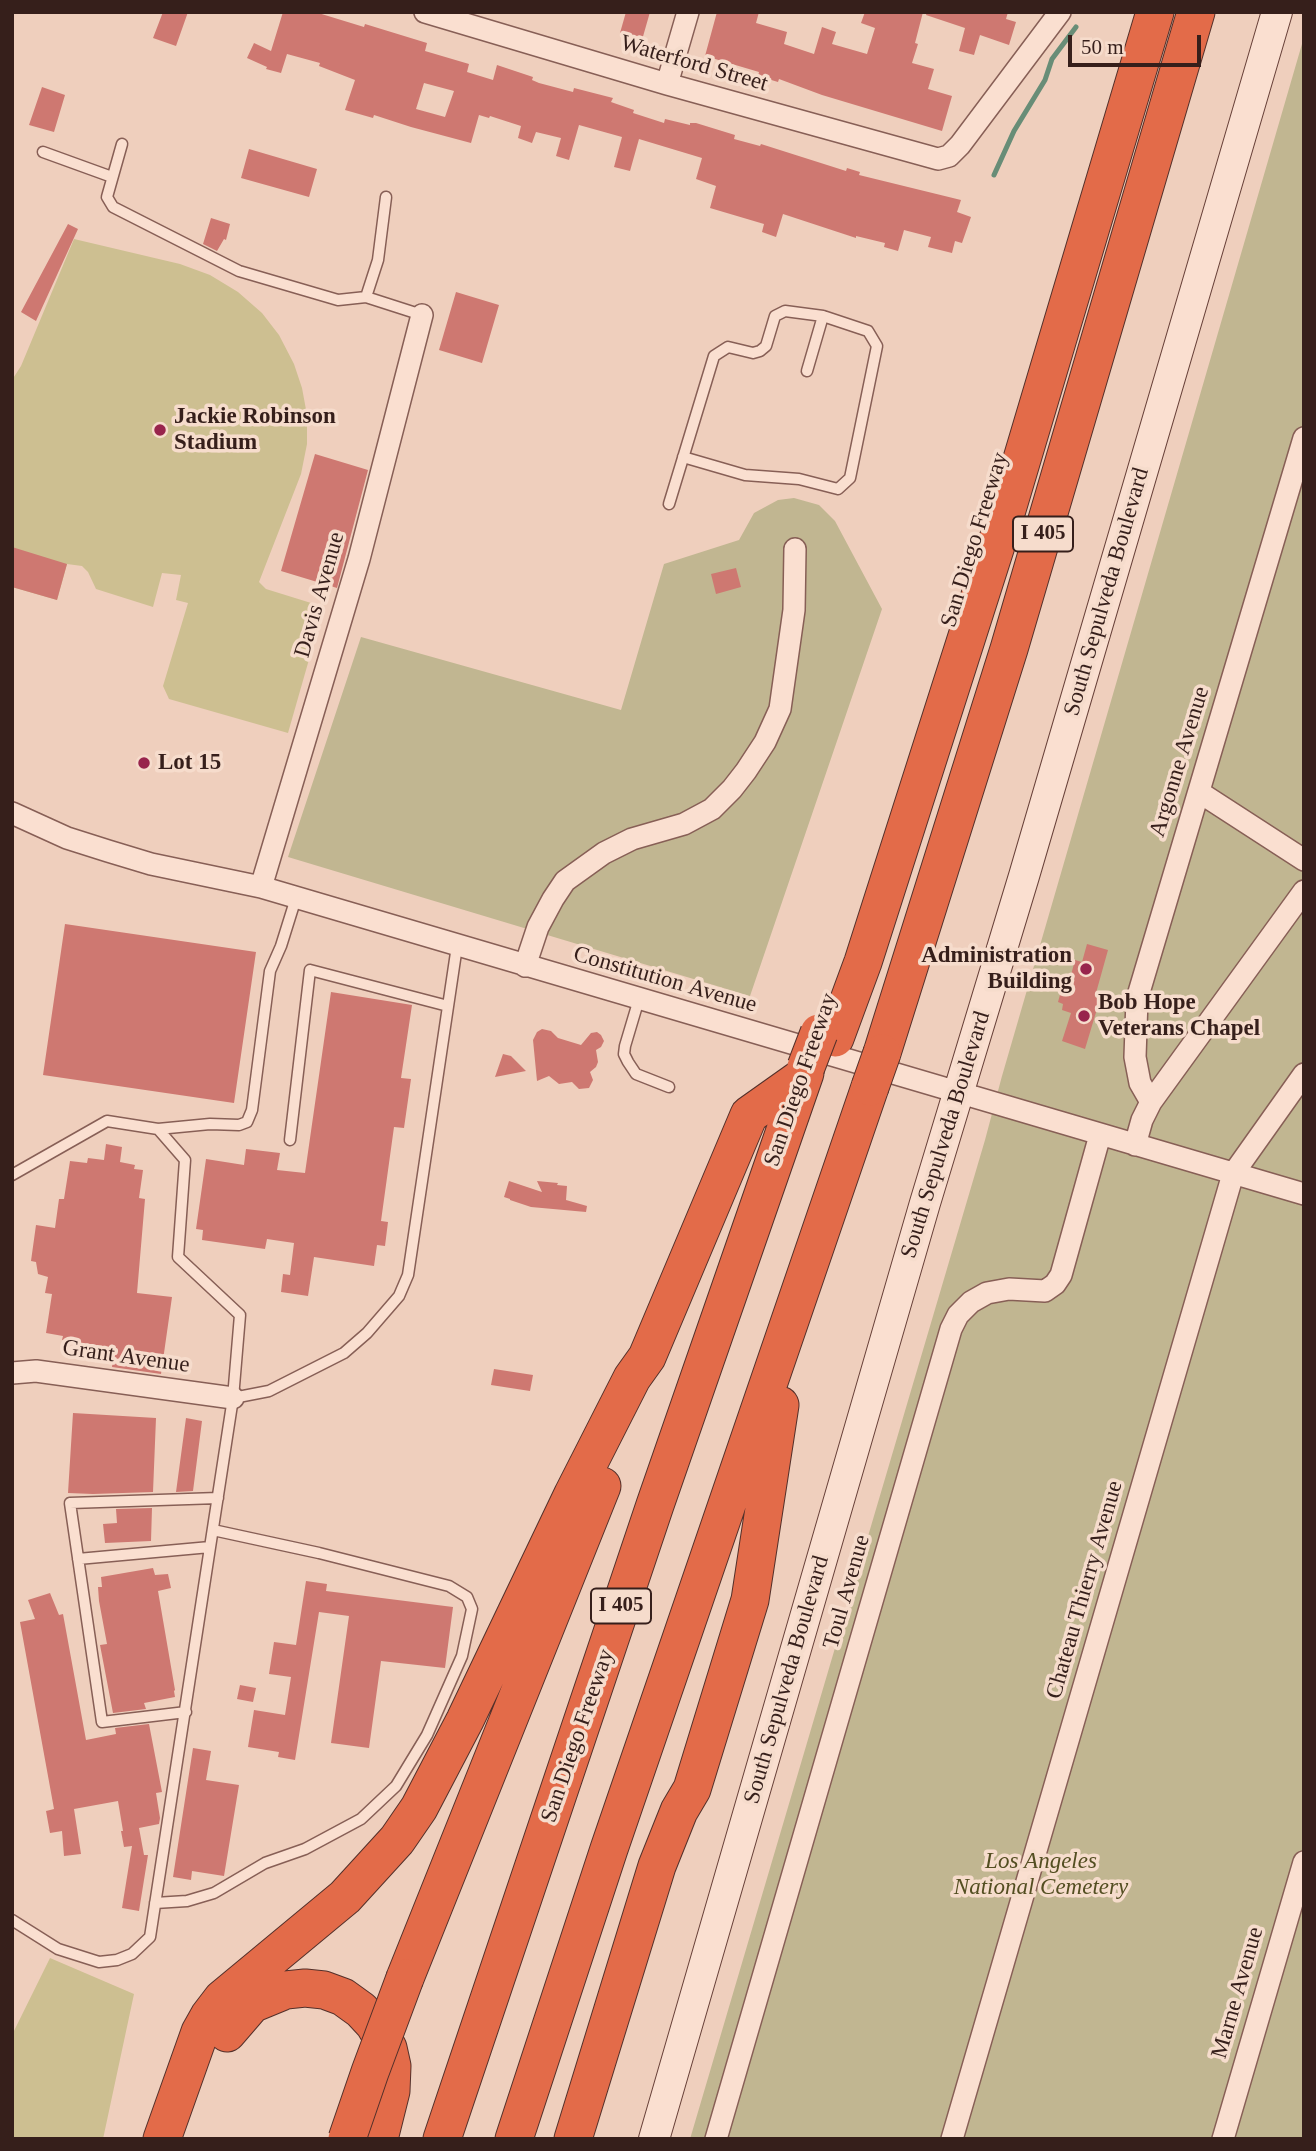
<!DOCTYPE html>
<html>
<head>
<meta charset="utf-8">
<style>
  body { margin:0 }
  #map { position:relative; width:1316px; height:2151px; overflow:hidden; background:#efcfbd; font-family:Georgia,serif }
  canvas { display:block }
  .frame { position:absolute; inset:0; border:14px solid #361f1b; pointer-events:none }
  .scale { position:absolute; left:1068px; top:35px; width:133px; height:32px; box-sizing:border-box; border:4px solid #361f1b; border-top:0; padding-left:9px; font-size:21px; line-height:24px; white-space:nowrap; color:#361f1b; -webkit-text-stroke:5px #f6dccc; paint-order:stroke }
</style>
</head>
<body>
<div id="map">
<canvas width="1316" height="2151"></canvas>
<div class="frame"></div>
<div class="scale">50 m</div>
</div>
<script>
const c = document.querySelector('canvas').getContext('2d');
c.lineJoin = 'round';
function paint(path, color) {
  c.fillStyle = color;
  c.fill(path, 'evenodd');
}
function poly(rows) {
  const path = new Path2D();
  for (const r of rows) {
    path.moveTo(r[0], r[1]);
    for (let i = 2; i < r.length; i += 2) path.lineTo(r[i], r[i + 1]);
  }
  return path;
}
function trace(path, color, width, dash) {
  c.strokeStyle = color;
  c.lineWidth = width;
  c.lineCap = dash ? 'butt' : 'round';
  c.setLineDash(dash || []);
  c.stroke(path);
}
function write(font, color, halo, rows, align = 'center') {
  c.font = font + ' Georgia,serif';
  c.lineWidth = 7;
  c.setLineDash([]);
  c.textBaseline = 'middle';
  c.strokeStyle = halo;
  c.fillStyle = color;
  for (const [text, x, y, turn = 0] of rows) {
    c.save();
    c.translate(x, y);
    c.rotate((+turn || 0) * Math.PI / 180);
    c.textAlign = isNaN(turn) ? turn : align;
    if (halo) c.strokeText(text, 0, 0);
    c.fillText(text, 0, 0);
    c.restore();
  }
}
paint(poly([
  [74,239,180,264,210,275,238,292,262,313,279,335,294,364,302,388,307,415,307,444,301,474,259,582,266,589,324,607,288,733,169,699,163,686,188,603,176,600,181,575,162,573,153,607,96,589,88,572,82,566,67,564,57,600,12,587,12,380,21,366],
  [50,1958,134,1994,103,2139,12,2139,12,2035]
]), '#cdbf91');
paint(poly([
  [1304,37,1304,2139,690,2139,985,1140,1002,1076],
  [794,498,819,505,835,521,882,609,750,996,288,857,361,637,621,710,664,564,739,540,754,513,778,500]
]), '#c1b691');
trace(poly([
  [994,175,1014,131,1045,80,1052,59,1076,27]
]), '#688d77', 5);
paint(poly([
  [163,12,188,12,176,46,153,38],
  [283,12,315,12,364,27,365,24,427,43,425,51,469,64,467,72,493,80,497,65,533,77,532,80,539,83,573,92,574,88,613,98,611,102,634,110,633,113,664,123,665,119,690,125,690,123,696,123,735,135,734,139,760,146,761,144,846,171,847,168,860,172,859,175,961,200,957,212,971,217,962,243,955,241,952,253,928,247,931,237,904,230,898,251,884,247,885,243,856,236,856,238,783,214,776,237,762,232,764,224,710,208,716,186,696,179,702,158,639,139,630,171,614,167,622,137,579,125,569,160,556,156,561,138,536,132,532,143,518,138,521,126,490,116,489,118,479,115,471,143,411,127,374,115,373,118,345,110,355,80,319,66,320,63,287,54,281,73,266,69,267,67,247,58,254,43,271,51],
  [424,83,454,91,445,117,416,109],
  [626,12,650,12,642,40,620,33],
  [717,12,759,12,756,23,787,32,784,44,814,54,822,27,836,32,832,44,867,54,875,28,861,23,865,12,923,12,915,43,918,44,912,63,934,69,928,89,952,96,942,131,822,95,779,79,778,82,758,76,759,72,705,56],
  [927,12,1008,12,1006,19,1016,22,1009,45,980,35,974,55,959,51,965,28,926,15],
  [42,87,65,95,54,132,29,125],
  [249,149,317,169,309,197,241,178],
  [211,218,230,224,226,240,224,239,217,251,203,244],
  [68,224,78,229,36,321,21,312],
  [456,292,499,305,482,363,439,350],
  [315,454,368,470,337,588,281,571],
  [12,547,67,564,57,600,12,587],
  [736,568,741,587,716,594,711,574],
  [65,924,256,952,234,1103,43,1075],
  [1087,944,1108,950,1096,993,1109,997,1104,1012,1097,1009,1085,1049,1062,1041,1071,1013,1062,1010,1063,1004,1058,1002,1063,984,1068,986,1075,960,1082,962],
  [331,992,412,1005,401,1078,411,1079,404,1128,394,1127,381,1221,388,1222,385,1246,377,1245,374,1266,314,1257,308,1296,281,1292,283,1274,290,1275,294,1243,267,1239,265,1249,202,1240,203,1230,196,1229,206,1159,244,1165,246,1149,280,1153,277,1170,305,1173],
  [542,1029,551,1031,558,1038,581,1045,591,1033,597,1032,601,1035,604,1041,601,1047,596,1050,598,1062,596,1067,590,1072,593,1080,589,1088,579,1089,572,1082,559,1084,549,1076,537,1081,533,1040,537,1032],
  [503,1054,511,1056,526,1071,495,1077],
  [106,1144,122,1147,120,1162,135,1165,134,1169,143,1170,139,1198,145,1199,137,1293,172,1297,161,1374,112,1367,115,1348,62,1340,63,1336,46,1333,52,1294,45,1293,48,1277,38,1274,36,1262,31,1261,36,1225,55,1228,59,1199,64,1199,70,1161,87,1163,88,1158,104,1160],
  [509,1181,542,1192,537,1181,558,1183,557,1185,567,1186,566,1200,587,1206,586,1212,531,1207,510,1200,510,1199,504,1197],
  [494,1369,533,1375,530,1391,491,1385],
  [73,1413,156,1418,153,1492,93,1494,68,1493],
  [186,1418,202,1421,193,1491,176,1492],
  [152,1508,151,1541,105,1543,103,1524,117,1523,116,1509],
  [153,1568,155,1575,168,1574,171,1588,158,1591,175,1690,174,1691,175,1697,144,1703,146,1709,113,1713,100,1645,107,1644,99,1601,98,1587,102,1587,101,1577],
  [306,1581,327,1584,326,1591,453,1607,445,1668,381,1661,369,1748,331,1743,349,1616,319,1612,295,1760,278,1757,279,1752,248,1747,254,1710,285,1715,291,1677,269,1674,274,1642,296,1645],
  [50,1593,59,1615,63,1614,86,1740,116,1734,115,1728,149,1724,162,1792,156,1793,160,1818,159,1824,139,1828,144,1855,148,1855,139,1911,122,1908,132,1846,124,1847,121,1831,123,1831,118,1801,74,1809,81,1854,64,1856,62,1831,50,1833,46,1811,54,1809,20,1622,35,1619,28,1600],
  [240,1685,256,1688,253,1702,237,1699],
  [193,1748,211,1751,206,1780,239,1785,224,1876,192,1871,191,1880,173,1877]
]), '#ce7871');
const lane = poly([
  [122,144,107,197,113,207,239,271,338,300,366,297,422,315],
  [43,152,112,177],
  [366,297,378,260,386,197],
  [683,457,745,475,799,479,838,489,850,478,877,346,868,331,823,316],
  [669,504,714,356,728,347,753,353,760,351,766,346,775,316,785,311,823,316,807,371],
  [639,999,625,1046,624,1054,628,1062,636,1074,669,1087],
  [290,1140,310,970,448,1006],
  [12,1175,107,1121,158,1129,210,1124,239,1125,247,1122,252,1110,270,971,281,946,296,898],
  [233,1398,269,1391,344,1353,367,1333,399,1296,408,1275,457,946],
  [78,1559,210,1547],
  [186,1712,102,1722,70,1503,218,1498],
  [155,1903,187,1901,214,1893,265,1863,305,1849,361,1819,396,1786,427,1735,462,1656,472,1609,467,1597,449,1586,319,1553,213,1530],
  [12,1920,58,1949,99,1962,117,1960,132,1954,150,1937,233,1398,240,1315,178,1257,185,1160,158,1129]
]);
const street = poly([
  [425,12,667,84,938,159,949,156,960,145,1060,12],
  [667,84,688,12],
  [1199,792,1304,860],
  [12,813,67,838,108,851,151,864,261,887,1304,1194],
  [261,887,359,559,422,315],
  [525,966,538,927,553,899,565,881,604,853,632,839,684,824,712,809,732,789,746,771,765,742,780,709,794,610,795,549],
  [1151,1102,1140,1083,1135,1057,1137,999,1304,438],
  [1135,1145,1142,1120,1151,1102,1304,891],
  [12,1373,36,1371,233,1398],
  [716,2139,951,1329,958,1315,971,1302,987,1293,1009,1289,1045,1291,1055,1284,1061,1275,1100,1135],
  [952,2139,1233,1174,1304,1074],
  [1223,2139,1304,1862]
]);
const secondary = poly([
  [654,2139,925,1203,1024,876,1277,12]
]);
const highway = poly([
  [835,1038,863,962,1000,533,1155,12],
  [882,1053,1009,649,1196,12],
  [405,1978,602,1486],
  [227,2033,252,2004,286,1990,305,1988,324,1990,343,1997,361,2010,374,2024,388,2048,392,2066,391,2091,379,2139],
  [162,2139,200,2032,209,2016,222,1999,345,1897,397,1840,419,1808,465,1720,573,1494,632,1378,647,1357,749,1115,804,1076],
  [442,2139,655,1505,805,1073],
  [514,2139,609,1849,870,1087],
  [573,2139,657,1866,679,1811,692,1789,750,1600,780,1405]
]);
trace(lane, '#875f56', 13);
trace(street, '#875f56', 24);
trace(secondary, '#684139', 32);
trace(highway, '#54302a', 39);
trace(lane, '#fadfd0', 10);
trace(street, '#fadfd0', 21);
trace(secondary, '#fadfd0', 30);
trace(highway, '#e36b49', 37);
const highwayBridge = poly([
  [806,1067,819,1033],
  [870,1087,882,1053],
  [347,2139,370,2072,405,1978]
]);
trace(highwayBridge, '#54302a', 39, []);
trace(highwayBridge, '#e36b49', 37);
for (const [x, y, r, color] of [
  [160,430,7,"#98244c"],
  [144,763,7,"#98244c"],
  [1086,969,7,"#98244c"],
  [1084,1016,7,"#98244c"]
]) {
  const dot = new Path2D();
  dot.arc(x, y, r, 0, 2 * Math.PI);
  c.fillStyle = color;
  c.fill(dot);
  trace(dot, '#f6dccc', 2.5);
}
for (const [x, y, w] of [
  [1043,534,60],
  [621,1606,60]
]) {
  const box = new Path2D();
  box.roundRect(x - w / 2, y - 17.5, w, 35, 5);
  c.fillStyle = '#f6dccc';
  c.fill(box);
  trace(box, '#361f1b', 2);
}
write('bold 21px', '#361f1b', null, [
  ["I 405",1043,534],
  ["I 405",621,1606]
]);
write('23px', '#361f1b', '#f6dccc', [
  ["Waterford Street",694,64,16],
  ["San Diego Freeway",975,540,-73],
  ["South Sepulveda Boulevard",1107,592,-74],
  ["Davis Avenue",320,595,-74],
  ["Argonne Avenue",1180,762,-73],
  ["Constitution Avenue",665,980,16],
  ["San Diego Freeway",801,1080,-71],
  ["South Sepulveda Boulevard",946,1135,-73],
  ["Grant Avenue",126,1357,8],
  ["Chateau Thierry Avenue",1085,1590,-74],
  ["Toul Avenue",847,1592,-74],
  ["South Sepulveda Boulevard",787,1680,-74],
  ["San Diego Freeway",578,1736,-71],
  ["Marne Avenue",1238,1993,-74]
]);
write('bold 23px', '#361f1b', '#f6dccc', [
  ["Jackie Robinson",174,417],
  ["Stadium",174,443],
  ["Lot 15",158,763],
  ["Administration",1072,956,"right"],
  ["Building",1072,982,"right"],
  ["Bob Hope",1098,1003],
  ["Veterans Chapel",1098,1029]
], 'left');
write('italic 23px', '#534e21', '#f6dccc', [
  ["Los Angeles",1041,1862],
  ["National Cemetery",1041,1888]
]);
</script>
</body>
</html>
